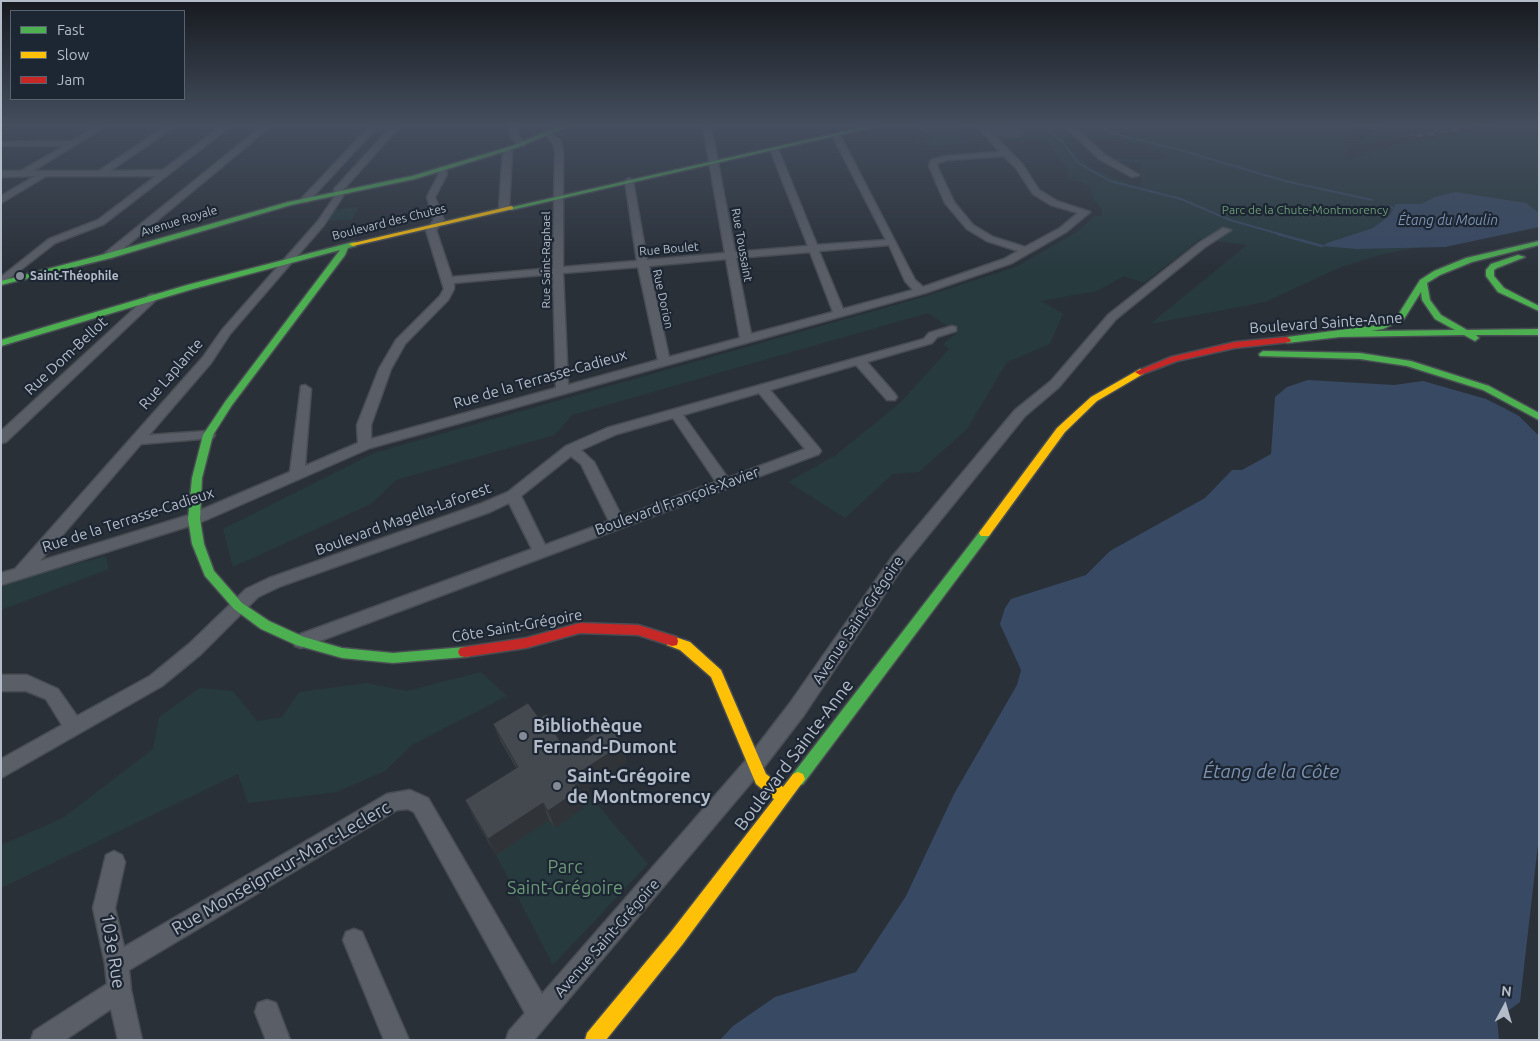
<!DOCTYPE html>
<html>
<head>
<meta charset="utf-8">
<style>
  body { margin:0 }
  #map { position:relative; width:1540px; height:1041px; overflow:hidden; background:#2a3038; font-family:Ubuntu,sans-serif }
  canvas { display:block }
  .frame { position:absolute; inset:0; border:2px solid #b4bcc9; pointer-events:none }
  .legend { position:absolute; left:10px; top:10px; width:175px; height:90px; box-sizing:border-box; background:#1d2633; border:1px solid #59626f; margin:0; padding:6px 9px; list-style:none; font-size:15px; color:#b4bcc9 }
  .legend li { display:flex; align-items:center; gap:10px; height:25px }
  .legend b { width:25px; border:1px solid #59626f }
  .north { position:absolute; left:1480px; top:981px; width:50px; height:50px; -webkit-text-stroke:4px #1d2633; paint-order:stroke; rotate:6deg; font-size:14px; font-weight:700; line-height:20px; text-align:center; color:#b4bcc9 }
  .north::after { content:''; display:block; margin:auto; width:18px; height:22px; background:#b4bcc9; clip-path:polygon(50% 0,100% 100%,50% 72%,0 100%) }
</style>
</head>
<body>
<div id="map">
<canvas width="1540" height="1041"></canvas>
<div class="frame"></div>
<ul class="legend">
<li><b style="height:6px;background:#4caf50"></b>Fast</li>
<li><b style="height:6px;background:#ffc107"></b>Slow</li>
<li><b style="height:6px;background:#c62828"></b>Jam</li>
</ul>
<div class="north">N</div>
</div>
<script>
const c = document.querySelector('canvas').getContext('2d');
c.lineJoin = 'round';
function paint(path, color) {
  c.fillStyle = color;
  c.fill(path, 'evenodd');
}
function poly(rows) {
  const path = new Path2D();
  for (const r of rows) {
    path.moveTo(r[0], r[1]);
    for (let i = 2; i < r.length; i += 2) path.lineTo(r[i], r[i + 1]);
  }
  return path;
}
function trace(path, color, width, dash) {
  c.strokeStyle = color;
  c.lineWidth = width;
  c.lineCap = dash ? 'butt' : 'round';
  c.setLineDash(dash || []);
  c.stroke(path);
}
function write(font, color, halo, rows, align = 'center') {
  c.font = font + ' Ubuntu,sans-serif';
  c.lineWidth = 4.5;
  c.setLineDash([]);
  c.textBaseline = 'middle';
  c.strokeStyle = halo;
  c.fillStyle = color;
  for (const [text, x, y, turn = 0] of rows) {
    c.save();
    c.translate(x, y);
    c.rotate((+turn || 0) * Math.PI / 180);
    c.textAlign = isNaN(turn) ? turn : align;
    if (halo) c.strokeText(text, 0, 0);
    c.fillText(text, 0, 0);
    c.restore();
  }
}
paint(poly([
  [917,126,957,126,962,141,969,143,931,146,914,142,932,139],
  [986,126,1358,126,1342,143,1350,151,1342,154,1349,159,1398,144,1498,126,1539,126,1539,224,1383,254,1341,267,1265,302,1150,324,1247,245,1200,239,1144,283,1124,276,1097,291,1041,301,1063,314,1050,344,1007,362,967,429,919,472,893,474,845,518,788,482,836,455,901,402,949,349,943,344,957,333,928,313,572,415,555,435,396,480,371,504,233,567,223,529,374,453,930,295,1018,266,1080,230,1095,216,1102,216,1102,209,1093,199,1090,186,1068,178,1068,168,1047,142,997,140],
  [1088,138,1120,139,1156,150,1170,158,1113,159,1116,161,1141,163,1141,185,1139,187,1092,169,1059,139],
  [1387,126,1472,126,1360,145,1362,138],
  [359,207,352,220,324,221,332,210],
  [106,556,109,569,1,610,1,584],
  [481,672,507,696,412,745,385,771,337,792,248,803,238,774,1,888,1,845,63,818,153,749,159,717,200,688,233,691,257,721,282,717,299,692,366,683,407,691],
  [590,796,648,864,553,965,496,855,549,820,555,827,584,808,581,803]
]), '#273a3e');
paint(poly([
  [1006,126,1024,132,1021,137,1004,138,996,136,992,131,991,127],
  [1456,192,1526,203,1539,213,1539,227,1445,247,1357,249,1322,246,1327,243,1373,228,1390,215,1396,204,1421,204,1435,197],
  [1308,380,1394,385,1423,381,1486,399,1504,408,1519,416,1539,436,1539,836,1520,1002,1497,1019,1499,1040,720,1040,733,1026,775,997,856,972,906,896,954,794,1017,685,1021,670,1000,624,1005,608,1011,599,1086,575,1110,551,1205,498,1232,470,1242,470,1271,454,1275,397,1287,387]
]), '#384963');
trace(poly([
  [1044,126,1062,141,1078,163,1110,181,1181,199,1230,220,1283,235],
  [1101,126,1111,133,1180,150,1285,181,1372,200],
  [1389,206,1393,208]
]), '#384963', 2);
trace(poly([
  [1278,234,1322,246]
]), '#384963', 2.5);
const street = poly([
  [97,126,106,126,33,171,99,171,166,126,175,126,110,171,163,170,222,126,231,126,104,224,55,243,1,285,1,277,49,239,98,220,156,176,46,176,1,203,1,196,35,176,1,177,1,171,21,171,64,146,1,146,1,142,72,141,97,126],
  [262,126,271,126,112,258,104,258,104,254,262,126],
  [370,126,378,126,308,202,302,202,302,198,370,126],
  [392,126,400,126,342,191,343,196,324,225,230,334,211,363,149,435,208,431,215,435,213,438,141,444,40,561,189,515,290,472,301,386,305,385,311,389,305,466,358,443,357,425,379,369,396,340,440,296,444,289,426,230,434,220,427,197,439,174,439,167,445,167,447,174,435,197,444,220,436,230,452,277,553,268,555,152,553,143,545,134,549,132,560,140,563,152,563,267,637,261,625,181,629,178,633,181,647,260,725,253,703,126,711,126,735,252,808,246,770,149,774,147,778,149,817,245,886,240,832,135,836,133,840,135,915,280,923,287,1004,259,1018,251,987,241,967,229,945,203,929,166,931,160,946,156,1000,152,977,126,985,126,1022,164,1039,190,1057,201,1090,212,1066,232,1012,263,925,293,370,448,199,523,1,585,1,573,15,569,203,357,222,330,318,221,335,196,334,189,392,126],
  [1004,156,1016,168,1033,194,1051,205,1078,213,1060,228,1025,247,993,237,973,225,954,202,937,166,938,163,947,160,1004,156],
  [889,245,905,281,913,290,843,309,819,251,889,245],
  [810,252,833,312,751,334,736,258,810,252],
  [726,259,740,338,669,357,649,266,726,259],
  [638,267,658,360,568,385,563,273,638,267],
  [553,274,556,388,371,439,371,425,391,369,405,344,448,300,454,289,454,283,553,274],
  [508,126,516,126,519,136,526,144,525,146,519,146,512,139,508,126],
  [1065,126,1073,126,1105,155,1139,175,1132,177,1099,159,1065,126],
  [507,148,512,152,509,208,504,211,499,208,503,150,507,148],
  [1223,228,1231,230,1205,247,1116,319,1059,387,1025,416,904,565,804,715,761,771,534,1040,506,1040,509,1031,525,1013,414,812,408,809,397,810,129,970,131,990,142,1040,118,1040,111,1009,65,1040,31,1040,34,1031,107,984,105,964,93,908,106,855,114,851,122,855,125,862,115,908,124,947,387,794,410,790,428,798,542,994,747,759,790,703,892,557,1015,410,1051,381,1108,315,1199,243,1223,228],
  [153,294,157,295,157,299,6,442,1,443,1,431,149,295,153,294],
  [952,326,956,327,956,331,937,337,932,343,867,362,895,394,897,397,895,400,887,400,856,365,770,390,819,448,821,451,819,454,301,648,295,646,292,641,295,636,532,549,509,503,490,512,281,586,258,597,201,654,162,686,1,778,1,759,62,725,46,699,26,691,1,691,1,675,27,675,58,689,77,716,150,676,189,644,246,589,269,578,480,504,508,492,566,446,607,428,924,339,929,333,952,326],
  [759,393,805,449,728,478,683,415,759,393],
  [673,418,716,482,622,517,594,462,581,450,617,434,673,418],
  [571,456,581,464,609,521,545,545,521,496,571,456],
  [354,929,362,932,409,1040,384,1040,343,940,346,932,354,929],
  [267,1000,276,1003,290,1040,266,1040,255,1012,258,1003,267,1000]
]);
const fast = poly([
  [560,126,568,126,516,148,415,179,291,205,111,258,1,285,1,281,105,254,288,202,412,176,512,146,560,126],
  [868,126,878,126,511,210,508,208,868,126],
  [1539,241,1539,245,1472,262,1440,275,1427,283,1430,300,1441,315,1467,330,1539,329,1539,335,1476,335,1479,338,1475,341,1464,335,1340,337,1287,343,1283,340,1287,337,1378,325,1398,315,1420,280,1434,271,1466,258,1539,241],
  [1421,292,1422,300,1435,319,1455,330,1371,331,1383,329,1404,319,1421,292],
  [353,242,356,242,356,246,348,248,345,255,232,405,213,435,202,478,200,519,204,544,214,571,242,603,269,621,304,637,342,648,393,653,465,647,470,648,472,652,470,656,465,657,393,663,342,658,296,645,261,629,234,609,205,576,192,544,188,519,192,478,203,435,225,402,340,250,193,289,1,346,1,340,187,285,353,242],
  [1518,255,1525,257,1497,268,1494,270,1494,276,1504,288,1539,306,1539,311,1498,292,1486,276,1486,270,1491,264,1518,255],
  [1263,351,1360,353,1411,361,1489,386,1539,413,1539,420,1483,390,1407,366,1360,359,1260,356,1259,354,1263,351],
  [985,529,989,530,991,533,989,536,803,784,798,786,793,784,791,779,793,774,981,530,985,529]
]);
const slow = poly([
  [511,206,513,207,513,209,353,246,349,244,511,206],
  [1140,369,1145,372,1143,374,1097,401,1065,432,989,536,981,536,979,533,981,530,1057,428,1091,397,1140,369],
  [672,636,690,642,721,670,766,774,783,787,793,774,798,772,803,774,805,779,682,945,606,1040,585,1040,587,1033,670,933,774,799,756,784,711,677,680,650,667,645,666,641,667,637,672,636]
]);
const jam = poly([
  [1287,337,1291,340,1290,342,1235,348,1177,361,1140,375,1135,372,1171,357,1235,342,1287,337],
  [580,623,638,625,677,637,678,641,677,645,672,646,638,635,580,633,526,648,465,657,460,656,458,652,460,648,465,647,526,638,580,623]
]);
trace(street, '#484c53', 3);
trace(fast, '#484c53', 3);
trace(slow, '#484c53', 3);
trace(jam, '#484c53', 3);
paint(street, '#5a5e66');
paint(fast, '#4caf50');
paint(slow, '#ffc107');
paint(jam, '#c62828');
const rail = poly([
  [1411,137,1480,126]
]);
trace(rail, '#595d64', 3);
trace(rail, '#1d2633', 2, [6]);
paint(poly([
  [493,724,561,743,567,751,627,762,588,788,590,796,583,802,584,807,555,828,549,820,496,855,474,818,465,800,516,768,501,742]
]), '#3a3f45');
paint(poly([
  [555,726,561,744,551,728],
  [623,744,627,762,588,788,590,796,583,802,584,807,555,828,548,811,575,785,580,772],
  [543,803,549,820,496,855,488,839]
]), '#303338');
const building = poly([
  [528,703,539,718,547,714,555,726,551,728,567,751,608,725,623,744,580,772,585,779,575,785,579,790,548,811,543,803,488,839,465,800,518,767,493,724,528,703]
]);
paint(building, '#444950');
trace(building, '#303338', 1);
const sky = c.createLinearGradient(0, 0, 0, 272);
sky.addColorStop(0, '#171a1f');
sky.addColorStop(0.46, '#444e5e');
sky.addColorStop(1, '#444e5e00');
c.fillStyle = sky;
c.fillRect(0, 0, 1540, 272);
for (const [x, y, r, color] of [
  [20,276,5,"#848b96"],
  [523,736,5,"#848b96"],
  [557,786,5,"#848b96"]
]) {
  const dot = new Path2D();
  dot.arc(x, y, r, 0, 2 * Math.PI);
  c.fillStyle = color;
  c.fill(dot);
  trace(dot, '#1d2633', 2);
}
write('12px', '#6b9a76', '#1d2633', [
  ["Parc de la Chute-Montmorency",1305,210]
]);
write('12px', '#b4bcc9', '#1d2633', [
  ["Avenue Royale",179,221,-17],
  ["Boulevard des Chutes",389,222,-14],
  ["Rue Toussaint",742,245,80],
  ["Rue Boulet",669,249,-5],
  ["Rue Saint-Raphael",546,260,-90],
  ["Rue Dorion",663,299,78]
]);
write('bold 12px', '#b4bcc9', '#1d2633', [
  ["Saint-Théophile",30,276]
], 'left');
write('italic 14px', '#7c92b1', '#1d2633', [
  ["Étang du Moulin",1448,220]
]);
write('15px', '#b4bcc9', '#1d2633', [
  ["Boulevard Sainte-Anne",1326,323,-4],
  ["Rue Dom-Bellot",66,356,-43],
  ["Rue Laplante",171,374,-49],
  ["Rue de la Terrasse-Cadieux",540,379,-16],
  ["Boulevard François-Xavier",677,501,-20],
  ["Boulevard Magella-Laforest",403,519,-20],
  ["Rue de la Terrasse-Cadieux",128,520,-18],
  ["Avenue Saint-Grégoire",858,620,-56],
  ["Côte Saint-Grégoire",517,626,-10],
  ["Avenue Saint-Grégoire",607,938,-49]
]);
write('bold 18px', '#b4bcc9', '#1d2633', [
  ["Bibliothèque",533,726],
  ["Fernand-Dumont",533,747],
  ["Saint-Grégoire",567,776],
  ["de Montmorency",567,797]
], 'left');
write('18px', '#b4bcc9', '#1d2633', [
  ["Boulevard Sainte-Anne",794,755,-53],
  ["Rue Monseigneur-Marc-Leclerc",281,868,-30],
  ["103e Rue",113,951,81]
]);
write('18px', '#6b9a76', '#1d2633', [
  ["Parc",565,867],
  ["Saint-Grégoire",565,888]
]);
write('italic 19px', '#7c92b1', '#1d2633', [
  ["Étang de la Côte",1271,772]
]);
</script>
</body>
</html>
